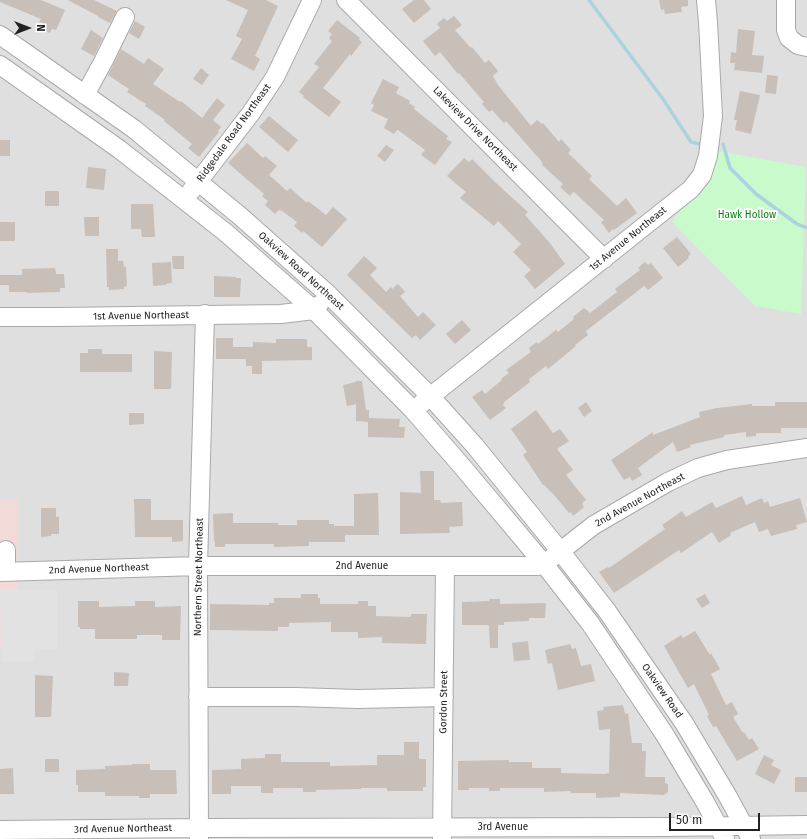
<!DOCTYPE html>
<html>
<head>
<meta charset="utf-8">
<style>
  body { margin:0 }
  #map { position:relative; width:807px; height:839px; overflow:hidden; background:#f2efe9; font-family:"Fira Sans",sans-serif }
  canvas { display:block }
  .north { position:absolute; left:8px; top:8px; width:40px; height:40px; -webkit-text-stroke:3px #fff; paint-order:stroke; rotate:90deg; font-size:11px; font-weight:700; line-height:16px; text-align:center; color:#222 }
  .north::after { content:''; display:block; margin:auto; width:14px; height:18px; background:#222; clip-path:polygon(50% 0,100% 100%,50% 72%,0 100%) }
  .scale { position:absolute; left:669px; top:813px; width:91px; height:18px; box-sizing:border-box; border:2px solid #222; border-top:0; padding-left:5px; font-size:12px; line-height:14px; white-space:nowrap; color:#222; -webkit-text-stroke:3px #fff; paint-order:stroke }
</style>
</head>
<body>
<div id="map">
<canvas width="807" height="839"></canvas>
<div class="north">N</div>
<div class="scale">50 m</div>
</div>
<script>
const c = document.querySelector('canvas').getContext('2d');
c.lineJoin = 'round';
function paint(path, color) {
  c.fillStyle = color;
  c.fill(path, 'evenodd');
}
function poly(rows) {
  const path = new Path2D();
  for (const r of rows) {
    path.moveTo(r[0], r[1]);
    for (let i = 2; i < r.length; i += 2) path.lineTo(r[i], r[i + 1]);
  }
  return path;
}
function trace(path, color, width, dash) {
  c.strokeStyle = color;
  c.lineWidth = width;
  c.lineCap = dash ? 'butt' : 'round';
  c.setLineDash(dash || []);
  c.stroke(path);
}
function write(font, color, halo, rows, align = 'center') {
  c.font = font + ' "Fira Sans",sans-serif';
  c.lineWidth = 4;
  c.setLineDash([]);
  c.textBaseline = 'middle';
  c.strokeStyle = halo;
  c.fillStyle = color;
  for (const [text, x, y, turn = 0] of rows) {
    c.save();
    c.translate(x, y);
    c.rotate((+turn || 0) * Math.PI / 180);
    c.textAlign = isNaN(turn) ? turn : align;
    if (halo) c.strokeText(text, 0, 0);
    c.fillText(text, 0, 0);
    c.restore();
  }
}
paint(poly([
  [0,0,807,0,807,839,0,839,0,647,18,646,18,499,0,499]
]), '#e0dfdf');
paint(poly([
  [0,499,18,499,18,646,0,647]
]), '#f2dad9');
paint(poly([
  [718,151,806,167,801,314,755,306,672,222]
]), '#c8facc');
paint(poly([
  [0,589,57,589,57,649,35,649,35,661,1,661]
]), '#e2e2e2');
trace(poly([
  [589,0,663,99,691,142,700,144],
  [723,144,730,168,756,194,797,224,807,228]
]), '#aad3df', 3.5);
paint(poly([
  [0,0,41,0,65,10,56,30,52,29,50,33,41,29,43,23,39,22,41,19,0,2],
  [68,0,94,0,117,11,110,23,98,17,98,16],
  [226,0,266,0,278,6,255,56,260,59,254,71,231,59,242,39,236,36,248,10],
  [414,0,424,0,431,9,414,23,402,9],
  [659,0,688,0,688,6,681,7,682,12,665,14,664,9,661,10],
  [454,16,462,25,455,30,468,45,471,48,472,47,485,63,489,60,498,71,493,76,498,85,531,126,537,120,542,124,543,123,559,142,561,139,571,150,568,153,592,176,589,179,617,206,626,198,637,213,614,230,613,229,609,233,601,222,604,220,575,193,573,192,570,196,560,187,563,184,542,165,543,163,506,121,504,123,492,110,489,112,482,104,484,102,459,73,458,74,440,52,435,56,423,41,440,28,437,24,444,18,447,21],
  [337,20,360,38,359,40,362,42,351,56,350,54,323,88,341,102,329,117,303,97,304,96,299,92,319,67,314,64,332,41,329,38,332,34,328,31],
  [135,21,145,27,139,39,129,33],
  [738,29,755,31,752,55,764,56,762,73,734,70,735,63,730,63,731,52,736,53],
  [91,30,103,38,94,56,81,49],
  [121,49,144,64,148,58,164,69,153,84,180,102,181,101,202,118,217,98,225,105,213,120,221,127,218,131,219,132,199,157,188,148,192,144,164,121,165,120,145,106,146,104,127,92,129,89,108,75],
  [201,68,209,75,202,85,193,79],
  [767,75,778,76,776,94,765,93],
  [383,79,399,87,396,93,410,101,409,103,415,107,414,109,448,136,446,139,452,142,435,165,421,155,425,150,398,130,397,130,394,134,384,128,388,119,371,111,374,105,371,103],
  [740,91,760,95,751,134,735,130,737,120,734,120],
  [269,116,298,140,288,152,259,127],
  [0,140,10,140,10,156,0,156],
  [247,143,263,158,265,156,277,166,269,175,287,191,290,188,307,203,308,201,326,215,333,207,347,219,322,247,303,231,302,233,294,226,297,222,281,210,280,211,279,210,275,214,265,205,268,201,262,196,264,194,228,163],
  [386,145,394,150,385,162,377,156],
  [464,158,469,162,472,159,496,183,528,212,525,215,549,242,565,264,535,289,524,276,531,270,513,252,521,244,498,221,494,226,460,198,466,192,447,176],
  [88,167,106,169,104,190,86,188],
  [45,191,59,191,59,206,45,206],
  [131,204,153,204,155,237,142,237,141,229,131,229],
  [84,217,99,217,99,236,85,236],
  [0,222,15,222,15,241,0,241],
  [677,237,691,254,688,256,689,258,678,267,663,248],
  [106,249,118,249,118,261,123,261,124,267,126,267,127,286,124,287,124,289,109,290,109,287,107,287],
  [172,256,184,256,184,269,173,269],
  [364,256,377,268,370,275,386,292,391,287,392,289,398,284,405,292,400,296,418,317,423,312,436,325,420,340,416,335,412,338,347,275],
  [171,262,172,283,166,284,166,285,153,286,152,263],
  [645,262,648,265,651,263,663,278,648,290,644,286,586,331,588,335,575,345,576,346,548,369,546,366,529,379,530,382,504,402,504,403,503,405,506,408,490,420,472,397,482,390,485,394,502,380,501,379,509,373,506,370,531,352,529,348,537,342,538,344,556,330,558,332,574,319,573,317,584,308,590,313,617,292,615,289,640,270,638,268],
  [55,268,56,274,64,274,65,288,60,288,60,292,27,293,27,292,9,292,9,285,0,285,0,275,22,275,22,269],
  [214,276,236,277,236,278,241,278,240,297,214,297],
  [462,320,471,330,455,344,446,334],
  [216,338,233,338,233,347,253,347,253,342,276,343,276,339,307,339,307,347,312,347,312,360,262,361,262,374,252,374,252,366,246,366,246,359,216,359],
  [88,349,102,349,102,354,132,354,132,372,80,372,80,353,88,353],
  [154,351,172,352,171,389,154,389],
  [356,381,362,381,366,410,369,410,369,418,400,419,399,427,405,427,404,438,368,437,368,422,356,421,356,404,347,406,343,385,356,382],
  [586,402,592,411,584,417,578,408],
  [775,402,807,402,807,428,781,428,781,433,756,433,756,436,746,437,746,432,724,435,724,437,690,445,691,447,677,452,673,442,638,468,642,475,632,481,630,477,624,480,611,460,653,432,653,435,700,417,699,412,717,408,752,404,752,406,775,406],
  [536,410,553,433,560,429,569,441,557,449,573,470,566,475,586,500,582,503,584,507,573,516,571,512,569,513,555,496,544,485,543,485,523,455,527,452,511,429],
  [129,413,144,413,144,424,129,425],
  [420,471,434,471,434,500,440,500,441,503,462,502,463,526,449,527,450,533,400,534,400,492,421,493],
  [378,493,379,535,345,535,345,542,309,542,309,546,274,547,274,544,225,544,225,547,215,547,215,541,214,541,213,514,233,513,233,523,278,523,278,525,297,525,297,520,329,520,329,524,334,524,334,526,354,526,354,494],
  [742,496,746,505,762,498,764,503,768,501,770,507,800,498,807,522,796,525,797,529,771,536,768,529,759,532,755,522,730,533,731,535,719,543,712,532,681,553,679,550,614,593,599,572,608,567,609,568,665,529,662,525,682,511,686,517,712,502,716,508],
  [134,499,151,499,151,520,183,520,183,541,172,542,172,537,135,537],
  [41,508,56,508,56,517,59,517,59,534,51,534,51,536,41,537],
  [301,594,318,594,318,598,320,598,320,604,358,604,358,601,368,601,368,606,376,606,376,616,411,617,411,614,427,614,426,644,382,643,382,637,358,638,358,632,331,632,331,622,289,623,289,627,278,627,278,631,210,630,210,604,269,605,269,603,274,603,274,598,301,598],
  [705,594,710,603,702,608,696,599],
  [489,599,500,599,500,604,546,603,545,618,529,618,529,621,504,622,504,625,498,625,498,648,490,648,489,626,488,625,462,625,462,602,489,601],
  [78,601,99,601,99,607,135,606,135,601,155,601,155,607,181,606,180,640,162,640,162,635,137,635,137,639,95,639,95,629,80,629,80,627,78,627],
  [695,631,710,655,711,653,720,669,711,674,726,705,732,702,738,714,733,717,743,733,744,732,749,740,752,738,759,749,737,761,716,726,713,727,707,716,709,715,694,684,688,688,664,646,681,635,683,638],
  [528,641,530,660,514,661,512,643],
  [570,644,572,649,576,648,581,666,591,664,595,681,558,690,552,663,548,664,545,650],
  [114,672,129,673,128,686,114,686],
  [35,675,53,676,51,717,35,717],
  [623,705,625,714,628,713,632,743,642,743,642,751,646,751,645,777,665,777,665,783,668,784,668,792,664,795,620,793,620,797,596,798,596,793,571,793,571,791,544,792,544,788,500,788,500,791,489,791,489,788,469,788,469,790,458,790,458,761,509,760,509,762,532,762,532,768,561,768,561,773,605,774,609,773,610,729,599,730,597,711,604,710,603,707],
  [404,742,419,742,419,759,426,759,426,787,423,787,423,791,387,791,387,788,361,788,361,789,316,790,316,792,303,792,303,788,273,788,273,793,261,793,261,786,231,786,231,794,212,794,212,770,241,769,241,759,265,758,265,754,281,754,281,762,330,762,330,766,377,765,377,755,404,755],
  [764,755,774,760,771,765,781,770,774,784,755,774],
  [45,759,59,759,59,772,45,772],
  [132,764,150,764,150,770,176,770,177,794,150,794,150,798,139,798,139,796,105,796,105,792,78,792,78,785,76,785,76,770,105,769,105,766,132,765],
  [13,768,14,794,0,794,0,769],
  [795,777,807,777,807,792,795,792]
]), '#c7bfb8');
const minor = poly([
  [346,0,604,259],
  [786,0,786,30,789,38,798,45,807,47],
  [0,35,134,129,240,216,329,295,430,396,475,446,561,552,607,611,684,723,727,795,751,839],
  [0,65,119,149,225,232,314,310,413,410,460,464,544,564,590,623,665,735,705,802,725,839],
  [85,95,104,60,125,17],
  [191,191,251,113,275,77,312,0],
  [0,317,59,317,281,314,314,310,319,305],
  [421,404,691,189,702,175,708,156,713,116,708,22,706,0],
  [0,572,198,566,537,566,544,564,594,525,668,482,698,468,727,460,807,448],
  [6,572,6,550],
  [198,697,296,697,358,699,444,697],
  [0,830,199,828,667,827,807,825],
  [442,838,445,566],
  [199,839,198,566,205,314]
]);
trace(minor, '#a9a9a9', 20);
trace(minor, '#fff', 18);
write('10px', '#222', '#fff', [
  ["Lakeview Drive Northeast",475,129,45],
  ["Ridgedale Road Northeast",234,133,-54],
  ["1st Avenue Northeast",628,239,-39],
  ["Oakview Road Northeast",301,271,42],
  ["1st Avenue Northeast",141,316,-1],
  ["2nd Avenue Northeast",640,500,-29],
  ["2nd Avenue",362,566],
  ["2nd Avenue Northeast",99,569,-2],
  ["Northern Street Northeast",199,577,-89],
  ["Oakview Road",662,691,55],
  ["Gordon Street",444,702,-89],
  ["3rd Avenue",503,827],
  ["3rd Avenue Northeast",123,829,-1]
]);
write('10px', '#0c8416', '#fff', [
  ["Hawk Hollow",747,215]
]);
</script>
</body>
</html>
